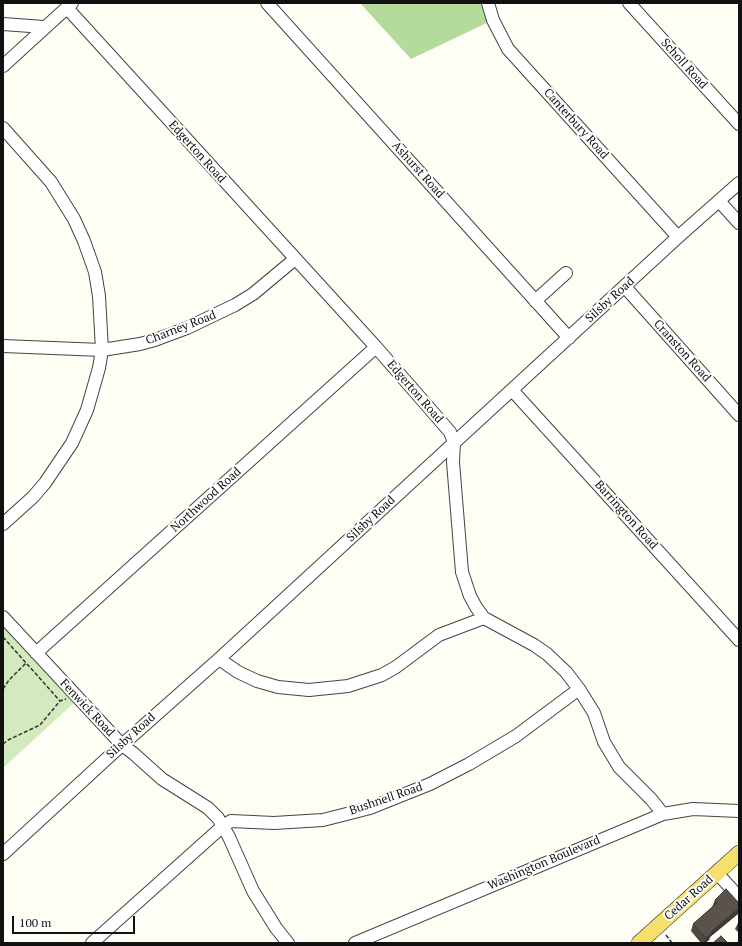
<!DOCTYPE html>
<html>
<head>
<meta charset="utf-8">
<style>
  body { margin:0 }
  #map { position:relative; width:742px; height:946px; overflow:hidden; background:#fffef5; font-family:"PT Serif",serif }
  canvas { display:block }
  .frame { position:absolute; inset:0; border:4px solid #111; pointer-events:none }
  .scale { position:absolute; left:12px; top:916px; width:123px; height:18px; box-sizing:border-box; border:2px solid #111; border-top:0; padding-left:5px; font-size:12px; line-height:14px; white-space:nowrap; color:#111; -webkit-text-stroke:3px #fff; paint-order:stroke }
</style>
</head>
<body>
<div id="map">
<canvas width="742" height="946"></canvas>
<div class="frame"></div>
<div class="scale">100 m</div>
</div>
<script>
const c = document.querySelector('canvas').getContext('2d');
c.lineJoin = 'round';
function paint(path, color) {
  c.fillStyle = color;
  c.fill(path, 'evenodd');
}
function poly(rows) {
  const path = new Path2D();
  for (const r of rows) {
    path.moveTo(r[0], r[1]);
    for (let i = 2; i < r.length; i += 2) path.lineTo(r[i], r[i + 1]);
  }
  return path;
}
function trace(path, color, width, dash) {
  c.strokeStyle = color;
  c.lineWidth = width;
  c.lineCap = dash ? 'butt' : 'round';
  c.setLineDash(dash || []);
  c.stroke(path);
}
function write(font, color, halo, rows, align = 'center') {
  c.font = font + ' "PT Serif",serif';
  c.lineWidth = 4;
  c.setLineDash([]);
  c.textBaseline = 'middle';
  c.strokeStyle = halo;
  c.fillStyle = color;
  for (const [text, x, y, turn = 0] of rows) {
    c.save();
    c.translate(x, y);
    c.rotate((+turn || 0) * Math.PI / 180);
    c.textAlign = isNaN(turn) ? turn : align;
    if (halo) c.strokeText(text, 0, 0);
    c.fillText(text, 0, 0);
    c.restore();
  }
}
paint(poly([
  [3,622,75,702,3,768]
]), '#d2eabd');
paint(poly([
  [360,3,488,3,493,20,411,59]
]), '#b4db9c');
const minor = poly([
  [267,3,569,338],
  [488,3,493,20,508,49,678,237],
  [629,3,739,124],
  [67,8,376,347,450,432,454,442,453,462,462,572,470,596,476,607,484,618,534,645,547,654,566,672,579,689,594,713,604,742,619,767,651,799,663,814],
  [3,24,44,27],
  [3,66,72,3],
  [3,128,51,182,74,219,84,241,95,272,99,296,102,350,99,368,87,410,72,443,45,483,33,497,3,524],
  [719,201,739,223],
  [625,287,739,415],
  [535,301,566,273],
  [3,346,102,350,140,344,155,340,187,328,235,305,253,294,295,259],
  [512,390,739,640],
  [3,617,122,745,133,753,162,779,208,808,218,818,229,837,253,891,276,928,288,943],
  [36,653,376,347],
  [219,659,238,672,257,681,278,687,309,690,348,686,382,675,396,667,439,635,484,618],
  [3,854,114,752,219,659,678,237,739,183],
  [717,873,739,897],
  [92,943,223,826,231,821,274,823,323,820,370,808,430,784,469,764,516,736,579,689],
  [355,943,663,814,693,809,739,811]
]);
const major = poly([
  [639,943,739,853]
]);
trace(minor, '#444', 14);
trace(major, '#222', 16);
trace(poly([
  [3,637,60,701],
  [3,689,9,680,26,663],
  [3,744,8,740,40,725,60,701,66,699],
  [666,935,672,943]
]), '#333', 1.5, [4, 2]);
trace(minor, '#fff', 12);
trace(major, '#f7df6c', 15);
paint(poly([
  [715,900,739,913,710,937,709,940,705,943,701,943,691,931,693,924,712,907],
  [739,921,739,933,735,929]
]), '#4d4742');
paint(poly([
  [739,908,739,913,710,937,709,940,705,943,704,943,706,938,711,932]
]), '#3f3a36');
const building = poly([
  [726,889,739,903,739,908,711,932,712,933,706,938,693,924,717,903,715,900,726,889],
  [721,936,728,943,713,943,721,936]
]);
paint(building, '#5a534d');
trace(building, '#3f3a36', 1);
write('12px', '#111', '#fff', [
  ["Scholl Road",684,64,48],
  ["Canterbury Road",576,124,48],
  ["Edgerton Road",197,152,48],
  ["Ashurst Road",418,170,48],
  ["Silsby Road",610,300,-42],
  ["Charney Road",181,328,-21],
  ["Cranston Road",682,351,48],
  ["Edgerton Road",415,392,49],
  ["Northwood Road",206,500,-42],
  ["Barrington Road",626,515,48],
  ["Silsby Road",371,519,-43],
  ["Fenwick Road",87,708,47],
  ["Silsby Road",131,736,-42],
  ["Bushnell Road",386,799,-19],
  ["Washington Boulevard",544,863,-23],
  ["Cedar Road",689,898,-42]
]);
</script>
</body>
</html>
